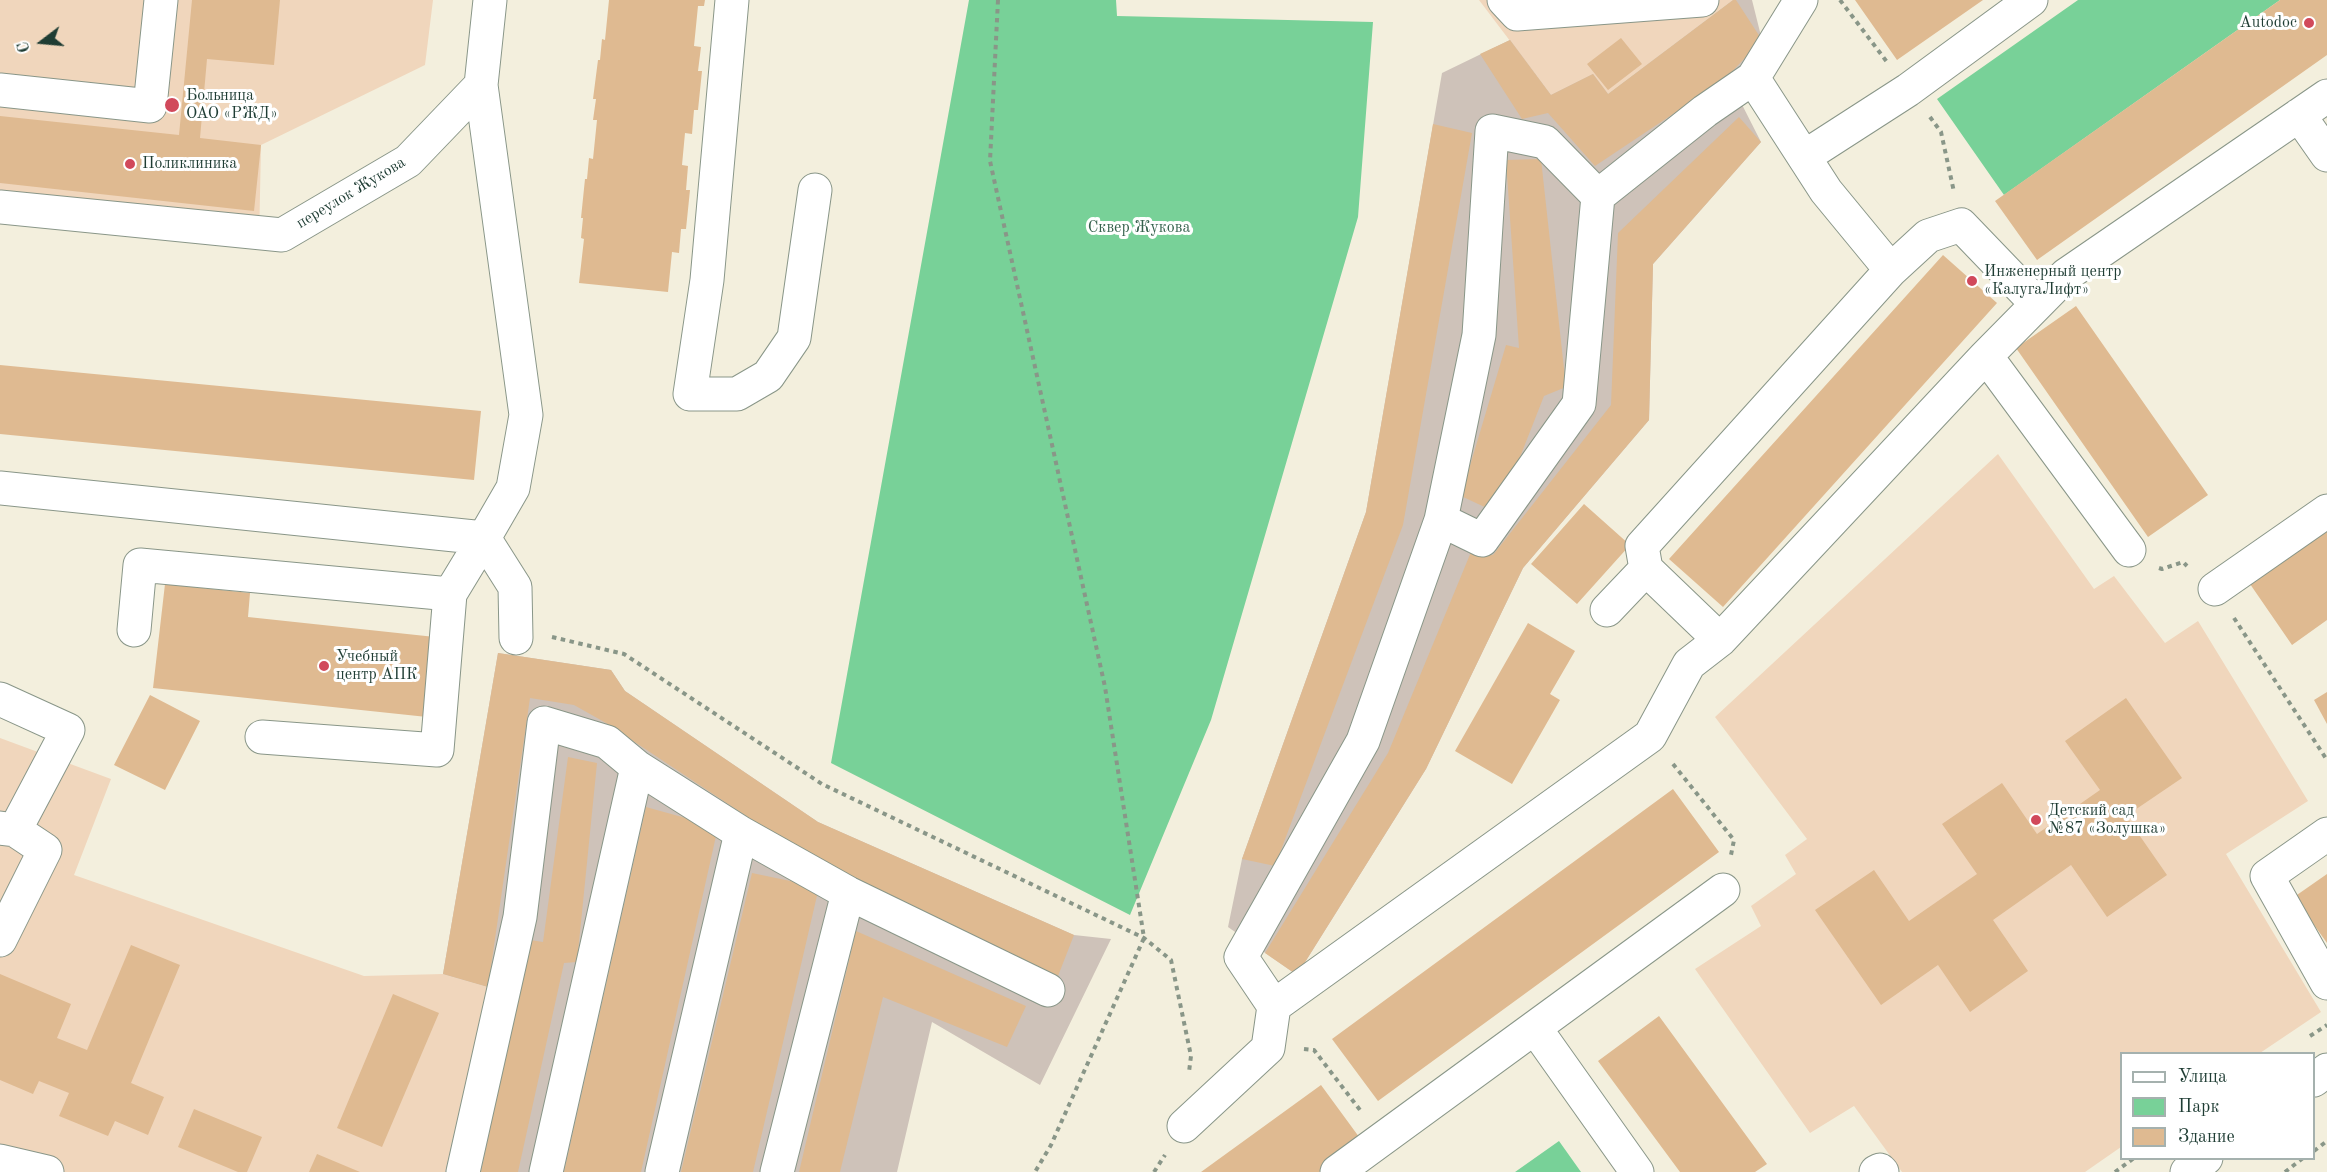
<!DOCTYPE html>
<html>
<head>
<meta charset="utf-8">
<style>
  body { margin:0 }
  #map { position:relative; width:2327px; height:1172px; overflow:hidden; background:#f3efdd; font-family:"Old Standard TT",serif }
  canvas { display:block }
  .legend { position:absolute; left:2120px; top:1052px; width:195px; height:108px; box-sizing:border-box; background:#fff; border:2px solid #a5b1ae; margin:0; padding:8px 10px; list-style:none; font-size:18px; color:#1f3d34 }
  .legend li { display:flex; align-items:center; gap:12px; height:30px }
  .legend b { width:30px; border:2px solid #a5b1ae }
  .north { position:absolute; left:12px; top:12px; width:60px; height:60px; -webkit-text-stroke:4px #fff; paint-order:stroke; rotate:254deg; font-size:16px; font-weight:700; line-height:24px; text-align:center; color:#1f3d34 }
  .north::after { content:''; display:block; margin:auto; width:21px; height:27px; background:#1f3d34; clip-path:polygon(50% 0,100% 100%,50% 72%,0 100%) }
</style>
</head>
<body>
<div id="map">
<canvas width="2327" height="1172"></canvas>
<ul class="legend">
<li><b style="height:8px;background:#fff"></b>Улица</li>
<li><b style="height:16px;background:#78d198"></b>Парк</li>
<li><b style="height:16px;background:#dfba91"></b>Здание</li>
</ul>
<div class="north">С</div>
</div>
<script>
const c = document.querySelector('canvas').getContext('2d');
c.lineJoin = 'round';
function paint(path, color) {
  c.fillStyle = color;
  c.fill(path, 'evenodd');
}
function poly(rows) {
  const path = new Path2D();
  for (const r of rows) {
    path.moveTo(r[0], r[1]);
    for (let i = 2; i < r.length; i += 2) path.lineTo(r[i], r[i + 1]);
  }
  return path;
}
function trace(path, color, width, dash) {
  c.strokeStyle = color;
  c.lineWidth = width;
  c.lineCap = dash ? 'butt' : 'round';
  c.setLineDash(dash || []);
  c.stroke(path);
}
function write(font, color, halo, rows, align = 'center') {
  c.font = font + ' "Old Standard TT",serif';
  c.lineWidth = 6;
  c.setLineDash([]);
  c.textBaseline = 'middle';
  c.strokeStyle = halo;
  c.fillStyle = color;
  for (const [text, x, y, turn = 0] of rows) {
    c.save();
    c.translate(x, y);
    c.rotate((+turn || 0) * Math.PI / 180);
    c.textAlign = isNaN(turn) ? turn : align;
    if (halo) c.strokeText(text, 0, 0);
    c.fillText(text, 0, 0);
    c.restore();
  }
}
paint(poly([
  [0,0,433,0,425,65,261,145,259,243,0,218],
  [1479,0,1733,0,1608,94,1551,95],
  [1998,454,2094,589,2114,576,2165,643,2198,621,2308,801,2226,854,2321,1012,2260,1053,2122,1054,2121,1147,2085,1172,1902,1172,1854,1106,1810,1133,1695,969,1761,926,1751,906,1796,874,1785,855,1807,839,1715,717],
  [0,738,111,779,74,875,364,976,443,974,488,987,445,1172,0,1172]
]), '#f0d6bc');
paint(poly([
  [1733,0,1752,0,1762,40,1731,83,1761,142,1653,264,1649,420,1523,568,1426,769,1297,975,1228,927,1242,859,1366,512,1442,73,1510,40,1551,95,1593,74,1608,94],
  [498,653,611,670,625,691,818,822,1074,935,1111,939,1040,1085,932,1022,897,1172,445,1172,488,987,443,974]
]), '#cec2b9');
paint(poly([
  [969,0,1116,0,1117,16,1373,22,1358,217,1211,720,1130,915,831,763],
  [2078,0,2280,0,2004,195,1937,99],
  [1559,1141,1581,1172,1515,1172]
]), '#78d198');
paint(poly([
  [192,0,280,0,274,65,207,59,200,138,261,145,254,211,0,183,0,116,179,135],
  [609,0,705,0,704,6,698,6,694,46,701,47,698,71,702,71,698,110,694,110,692,134,685,133,682,165,688,166,686,190,690,190,686,229,681,229,679,253,672,252,668,292,579,283,584,239,581,238,583,218,581,218,585,179,587,179,589,158,593,159,597,120,593,120,596,99,593,99,598,60,600,60,602,39,605,40],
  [1733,0,1736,0,1762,40,1724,80,1595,166,1548,113,1522,119,1480,54,1510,40,1551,95,1593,74,1608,94],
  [1855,0,1983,0,1897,60],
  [2280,0,2327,0,2327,55,2037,260,1995,201],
  [1621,38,1642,64,1608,90,1587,64],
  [1739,117,1761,142,1653,264,1649,420,1523,568,1426,769,1297,975,1265,953,1388,753,1471,552,1493,555,1611,405,1618,233],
  [1433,124,1472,133,1403,525,1275,866,1242,859,1366,512],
  [1541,159,1566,387,1544,396,1509,485,1491,510,1461,496,1506,345,1519,348,1506,160],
  [1943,255,1997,303,1723,607,1669,559],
  [2076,306,2208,495,2148,537,2016,348],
  [0,365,481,411,474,480,0,434],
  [1584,504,1630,545,1577,604,1531,564],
  [2327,531,2327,620,2292,645,2250,584],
  [165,584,250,593,248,617,435,637,427,717,153,688],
  [1528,623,1575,651,1550,694,1560,700,1512,784,1455,751],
  [498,653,611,670,625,691,818,822,1074,935,1058,976,802,853,606,723,574,705,530,698,488,987,443,974],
  [2327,692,2327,724,2314,700],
  [150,695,200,721,165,790,114,765],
  [2126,698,2182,778,2126,816,2167,875,2107,917,2071,865,1993,920,2028,971,1970,1012,1938,965,1881,1005,1815,910,1874,870,1909,921,1977,874,1942,824,2002,783,2037,834,2100,790,2065,741],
  [568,757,597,763,577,962,564,963,518,1172,481,1172,530,940,543,942],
  [1673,789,1719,852,1378,1101,1332,1039],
  [646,807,718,827,641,1172,564,1172],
  [752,873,819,887,753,1172,681,1172],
  [2327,874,2327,943,2294,897],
  [856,931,1026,1006,1007,1047,883,997,840,1172,799,1172],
  [131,945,180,965,131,1083,164,1097,148,1135,115,1121,108,1136,59,1116,69,1093,39,1081,33,1094,0,1080,0,974,71,1004,57,1038,87,1050],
  [393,994,439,1013,382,1147,337,1128],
  [1659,1016,1767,1164,1755,1172,1680,1172,1598,1061],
  [1321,1085,1362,1141,1319,1172,1201,1172],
  [194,1109,262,1137,247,1172,238,1172,178,1147],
  [317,1154,360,1172,309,1172]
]), '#dfba91');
const minor = poly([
  [732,0,707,280,690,394,737,394,768,376,794,338,815,190],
  [1504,0,1517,14,1702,0],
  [1753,78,1826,191,1891,270],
  [0,90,150,106,161,0],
  [2299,115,2327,155],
  [1804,157,1908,90,2031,0],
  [1598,196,1705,111,1753,78,1801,0],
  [0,207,282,235,408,161,481,85,490,0],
  [1986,356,2129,550],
  [0,488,484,538,513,488,526,415,481,85],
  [2215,589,2327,511],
  [1607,610,1646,569],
  [134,630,140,565,450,594],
  [1720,640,1646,569,1642,546,1891,270,1928,236,1961,225,2037,304],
  [0,699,68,730,15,830,0,828],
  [262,737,437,750,450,594,484,538,515,587,516,638],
  [2327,834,2267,876,2327,983],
  [0,940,45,850,15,830],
  [1274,1006,1241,957,1363,741,1441,520,1479,335,1492,131,1545,142,1598,196,1579,404,1482,540,1441,520],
  [1535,1028,1637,1172],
  [2314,1080,2327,1070],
  [1184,1126,1268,1048,1274,1006,1650,736,1689,664,1720,640,1986,356,2066,275,2327,96],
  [0,1161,47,1172],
  [463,1172,520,917,544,723,607,742,637,767],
  [546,1172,637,767,741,833,848,893,1048,990],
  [662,1172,741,833],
  [777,1172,848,893],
  [1337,1172,1723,890],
  [1876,1172,1880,1170,1882,1172],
  [2187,1172,2206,1158]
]);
trace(minor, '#899688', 35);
trace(poly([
  [998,0,990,161,1105,687,1144,938,1051,1145,1035,1172],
  [1840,0,1887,62],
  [1930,117,1941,132,1954,192],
  [2159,568,2162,569,2183,562,2187,566],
  [2234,618,2327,760],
  [552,637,624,654,822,784,1144,938,1171,960,1191,1056,1189,1072],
  [1673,764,1734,840,1731,855],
  [2310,1036,2327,1025],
  [1304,1049,1314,1050,1360,1110],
  [2314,1151,2327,1141],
  [1154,1172,1165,1155],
  [2115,1172,2134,1158],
  [2285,1172,2303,1158]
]), '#899688', 4, [4.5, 4.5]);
trace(minor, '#fff', 33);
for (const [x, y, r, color] of [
  [2309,23,6,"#d1495b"],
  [172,105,8,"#d1495b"],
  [130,164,6,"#d1495b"],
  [1972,281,6,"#d1495b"],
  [324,666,6,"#d1495b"],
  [2036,820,6,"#d1495b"]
]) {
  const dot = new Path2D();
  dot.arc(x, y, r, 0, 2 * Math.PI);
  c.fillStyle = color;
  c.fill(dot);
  trace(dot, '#fff', 2);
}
write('16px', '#1f3d34', '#fff', [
  ["Autodoc",2297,23,"right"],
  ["Больница",186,96],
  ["ОАО «РЖД»",186,114],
  ["Поликлиника",142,164],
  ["Инженерный центр",1984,272],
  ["«КалугаЛифт»",1984,290],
  ["Учебный",336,657],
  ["центр АПК",336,675],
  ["Детский сад",2048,811],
  ["№87 «Золушка»",2048,829]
], 'left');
write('16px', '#1f3d34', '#fff', [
  ["переулок Жукова",351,193,-31]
]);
write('16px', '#35624d', '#fff', [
  ["Сквер Жукова",1139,228]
]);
</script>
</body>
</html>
